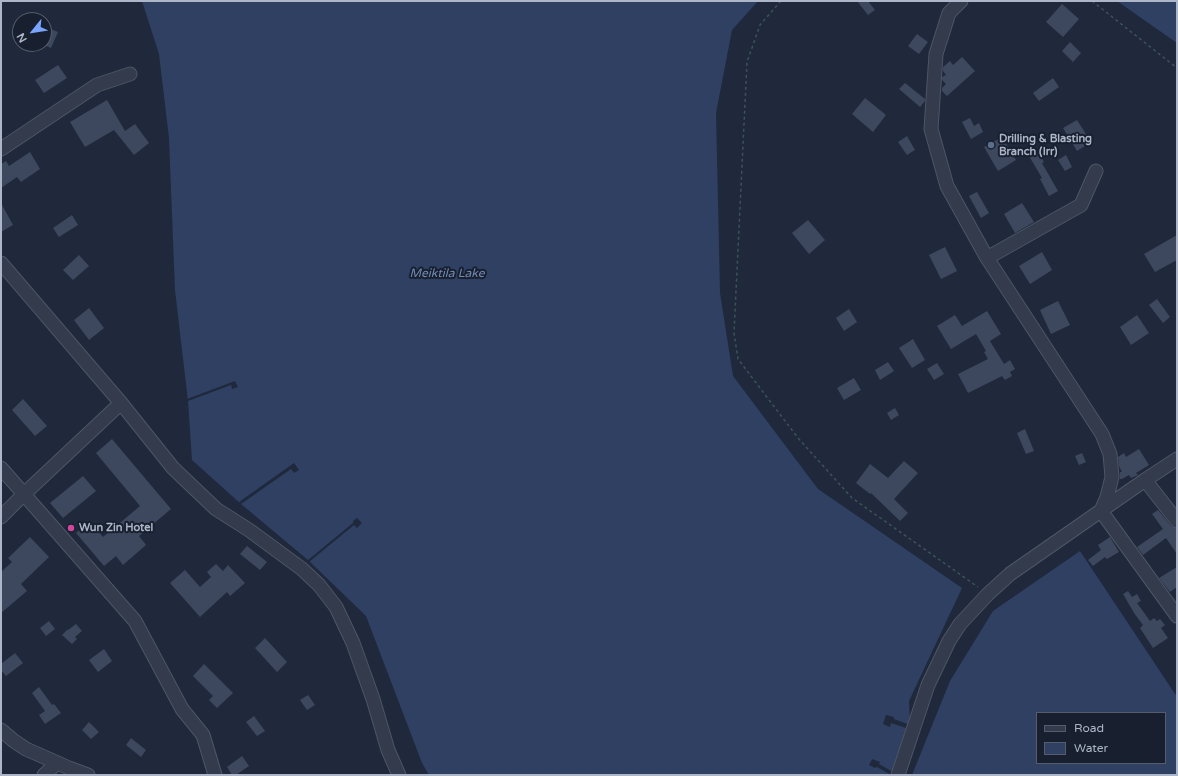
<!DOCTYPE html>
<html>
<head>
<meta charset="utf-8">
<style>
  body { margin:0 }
  #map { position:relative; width:1178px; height:776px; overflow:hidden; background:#1f293b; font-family:"Varela Round",sans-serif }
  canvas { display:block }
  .frame { position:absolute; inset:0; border:2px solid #adb6c8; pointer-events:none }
  .legend { position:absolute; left:1036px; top:712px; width:130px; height:52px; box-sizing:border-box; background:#182030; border:1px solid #545c6d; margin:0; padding:5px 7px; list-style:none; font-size:12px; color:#adb6c8 }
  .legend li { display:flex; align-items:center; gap:8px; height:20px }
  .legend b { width:20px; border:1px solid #545c6d }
  .north { position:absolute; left:12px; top:12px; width:40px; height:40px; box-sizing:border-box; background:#182030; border:1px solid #545c6d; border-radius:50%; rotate:240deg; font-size:11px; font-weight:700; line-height:16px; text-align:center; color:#adb6c8 }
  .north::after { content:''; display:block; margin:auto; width:14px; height:18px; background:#7ba4ff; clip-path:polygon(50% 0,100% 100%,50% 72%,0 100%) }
</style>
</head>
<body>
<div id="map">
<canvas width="1178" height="776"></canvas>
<div class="frame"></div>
<ul class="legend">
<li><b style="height:5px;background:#333b4c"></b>Road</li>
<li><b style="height:11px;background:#2f4063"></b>Water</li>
</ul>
<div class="north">N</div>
</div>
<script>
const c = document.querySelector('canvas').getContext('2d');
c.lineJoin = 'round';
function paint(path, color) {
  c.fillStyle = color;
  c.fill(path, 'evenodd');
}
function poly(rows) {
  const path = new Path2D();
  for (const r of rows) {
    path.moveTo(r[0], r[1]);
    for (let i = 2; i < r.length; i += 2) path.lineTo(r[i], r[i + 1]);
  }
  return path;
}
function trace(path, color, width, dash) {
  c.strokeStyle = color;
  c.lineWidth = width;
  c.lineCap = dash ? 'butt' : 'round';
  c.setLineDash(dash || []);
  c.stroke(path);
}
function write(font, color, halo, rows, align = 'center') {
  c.font = font + ' "Varela Round",sans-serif';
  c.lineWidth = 4;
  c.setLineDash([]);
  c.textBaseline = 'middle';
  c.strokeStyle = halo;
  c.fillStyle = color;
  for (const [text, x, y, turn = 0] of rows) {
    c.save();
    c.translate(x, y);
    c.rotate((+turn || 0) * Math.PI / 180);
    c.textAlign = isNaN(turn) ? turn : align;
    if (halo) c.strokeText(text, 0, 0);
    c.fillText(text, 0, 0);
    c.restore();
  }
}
paint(poly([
  [142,1,758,1,732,30,716,113,720,293,733,376,818,489,962,588,909,701,910,725,891,775,429,775,422,763,366,616,308,560,241,504,192,460,188,401,175,290,169,138,159,54],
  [1117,1,1177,1,1177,43,1174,41],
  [1080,551,1177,697,1177,775,912,775,950,681,993,611],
  [1037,713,1165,713,1165,763,1037,763]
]), '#2f4063');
paint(poly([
  [235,381,238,387,232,389,231,385,188,401,187,399],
  [294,463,299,470,294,473,291,469,241,504,239,502],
  [357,518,362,523,357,528,354,525,309,562,308,560,353,523,353,521],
  [886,715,894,717,894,719,910,725,909,729,891,723,890,727,883,724],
  [872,759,880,762,879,764,893,772,891,775,877,767,875,768,869,765]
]), '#1f293b');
paint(poly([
  [857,1,868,1,875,10,868,15],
  [1062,4,1079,19,1063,37,1046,22],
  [44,26,58,32,51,48,44,45],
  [917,34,928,42,919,54,908,46],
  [1070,42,1081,53,1073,62,1062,51],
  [962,57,975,71,947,96,942,91,942,88,946,84,942,80,942,77,946,75,943,71,943,67,950,61,953,65],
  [58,65,67,78,44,93,35,80],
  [1053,78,1059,87,1039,101,1033,93],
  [905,83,925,99,925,101,920,107,899,89],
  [865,98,886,115,873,132,852,114],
  [107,100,125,131,135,124,149,143,134,155,114,130,85,147,70,122],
  [970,118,974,126,979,123,983,132,971,139,962,122],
  [1077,120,1091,142,1077,151,1063,128],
  [907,136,915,150,907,155,898,142],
  [1002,137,1016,160,998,171,984,147],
  [1038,151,1044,162,1042,163,1058,191,1049,196,1040,179,1042,178,1029,156],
  [30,152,40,169,21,182,17,177,1,188,1,164,6,161,9,166],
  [1066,155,1072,167,1065,171,1058,160],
  [977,192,989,213,981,218,969,196],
  [1,203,13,225,1,232],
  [1022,203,1034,222,1015,233,1004,214],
  [72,215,78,225,59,237,53,228],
  [808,220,825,240,809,254,792,233],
  [1177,235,1177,260,1155,272,1144,254],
  [945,247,957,271,941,279,929,255],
  [1042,252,1052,270,1030,284,1019,266],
  [79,255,89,266,73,280,63,270],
  [1157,299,1170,317,1163,323,1149,305],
  [1058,301,1070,325,1051,334,1040,310],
  [89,308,104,328,89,340,74,320],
  [849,309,857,322,844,331,836,318],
  [987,311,1001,334,990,341,1004,364,1010,360,1015,369,1010,372,1012,376,1005,380,1002,376,968,393,958,374,988,359,984,352,986,351,976,334,951,349,937,326,955,315,962,326],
  [1137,315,1149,333,1131,345,1120,327],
  [913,339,925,360,912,368,899,348],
  [888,362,894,371,880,380,875,370],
  [937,363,944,374,934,380,927,369],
  [854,378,861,390,844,400,837,388],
  [23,399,47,426,35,436,12,410],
  [895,408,899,415,891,420,887,413],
  [1025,429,1034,451,1026,454,1017,433],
  [112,439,171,509,139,536,146,545,123,565,116,556,104,566,76,533,90,521,103,537,140,506,96,453],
  [1139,449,1149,465,1136,473,1138,475,1131,478,1129,475,1122,479,1120,479,1120,472,1122,472,1119,466,1118,457,1124,453,1126,457],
  [1082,453,1086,462,1079,465,1075,456],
  [904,461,918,473,894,499,908,513,900,521,871,493,870,494,856,483,870,464,888,478],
  [83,476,96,491,63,518,50,503],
  [1158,510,1171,526,1177,529,1177,554,1166,538,1143,555,1137,547,1163,529,1152,514],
  [30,537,49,557,21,584,27,591,1,613,1,572,12,562,8,558],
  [1110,537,1119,552,1107,559,1105,557,1093,566,1088,560,1101,550,1098,545],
  [247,546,267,562,260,570,240,554],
  [216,564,223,571,228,565,245,583,230,596,227,592,200,617,170,583,185,570,200,587,211,577,207,572],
  [1177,567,1177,587,1170,592,1159,578],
  [1128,591,1132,597,1137,594,1141,601,1137,603,1150,621,1154,618,1157,621,1160,619,1165,625,1161,628,1168,638,1153,648,1140,628,1143,625,1134,613,1123,594],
  [49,621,55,629,46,636,40,628],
  [76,624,82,631,75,637,77,639,72,644,62,635,67,630,68,630],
  [265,638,287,662,277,672,255,648],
  [104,649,112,661,98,672,89,660],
  [15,653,23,663,6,676,1,670,1,664],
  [204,664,233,693,217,708,209,700,213,696,193,676],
  [39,687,52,705,54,704,61,713,45,724,39,715,45,711,32,693],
  [308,695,315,705,307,710,300,700],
  [254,716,265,731,257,736,246,722],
  [89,722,99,732,91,739,82,730],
  [131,738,146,750,141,757,126,745],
  [242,756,249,766,236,775,232,775,227,767]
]), '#3d485e');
const minor = poly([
  [961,1,949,13,936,54,931,129,947,186,987,258,1102,434,1110,454,1112,477,1107,497,1101,511,1177,616],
  [1,149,97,85,130,74],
  [987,258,1081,205,1096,171],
  [1,263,121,403,23,495,1,517],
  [121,403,173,468,216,509,249,530,302,569,319,585,336,607,353,643,373,699,388,750,399,775],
  [1,468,135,621,182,709,203,735,215,775],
  [1145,480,1177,521],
  [1,730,14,741,26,749,69,768,88,775],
  [44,775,57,763],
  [898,775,928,685,949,641,960,624,988,594,1010,574,1145,480,1177,459]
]);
trace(minor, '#4d5666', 15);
trace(poly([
  [781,1,760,25,747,62,734,333,738,359,798,438,852,498,978,587],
  [1092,1,1177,68]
]), '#3c5357', 1.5, [3, 3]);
trace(minor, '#333b4c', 13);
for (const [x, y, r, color] of [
  [991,145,4,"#5c6f8a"],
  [71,528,4,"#d1479c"]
]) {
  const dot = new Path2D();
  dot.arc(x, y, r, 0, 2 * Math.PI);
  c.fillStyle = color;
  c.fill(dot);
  trace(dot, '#182030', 1.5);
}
write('bold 11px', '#adb6c8', '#182030', [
  ["Drilling & Blasting",999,139],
  ["Branch (Irr)",999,152],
  ["Wun Zin Hotel",79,528]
], 'left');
write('italic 12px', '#7289b3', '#182030', [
  ["Meiktila Lake",447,274]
]);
</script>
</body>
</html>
